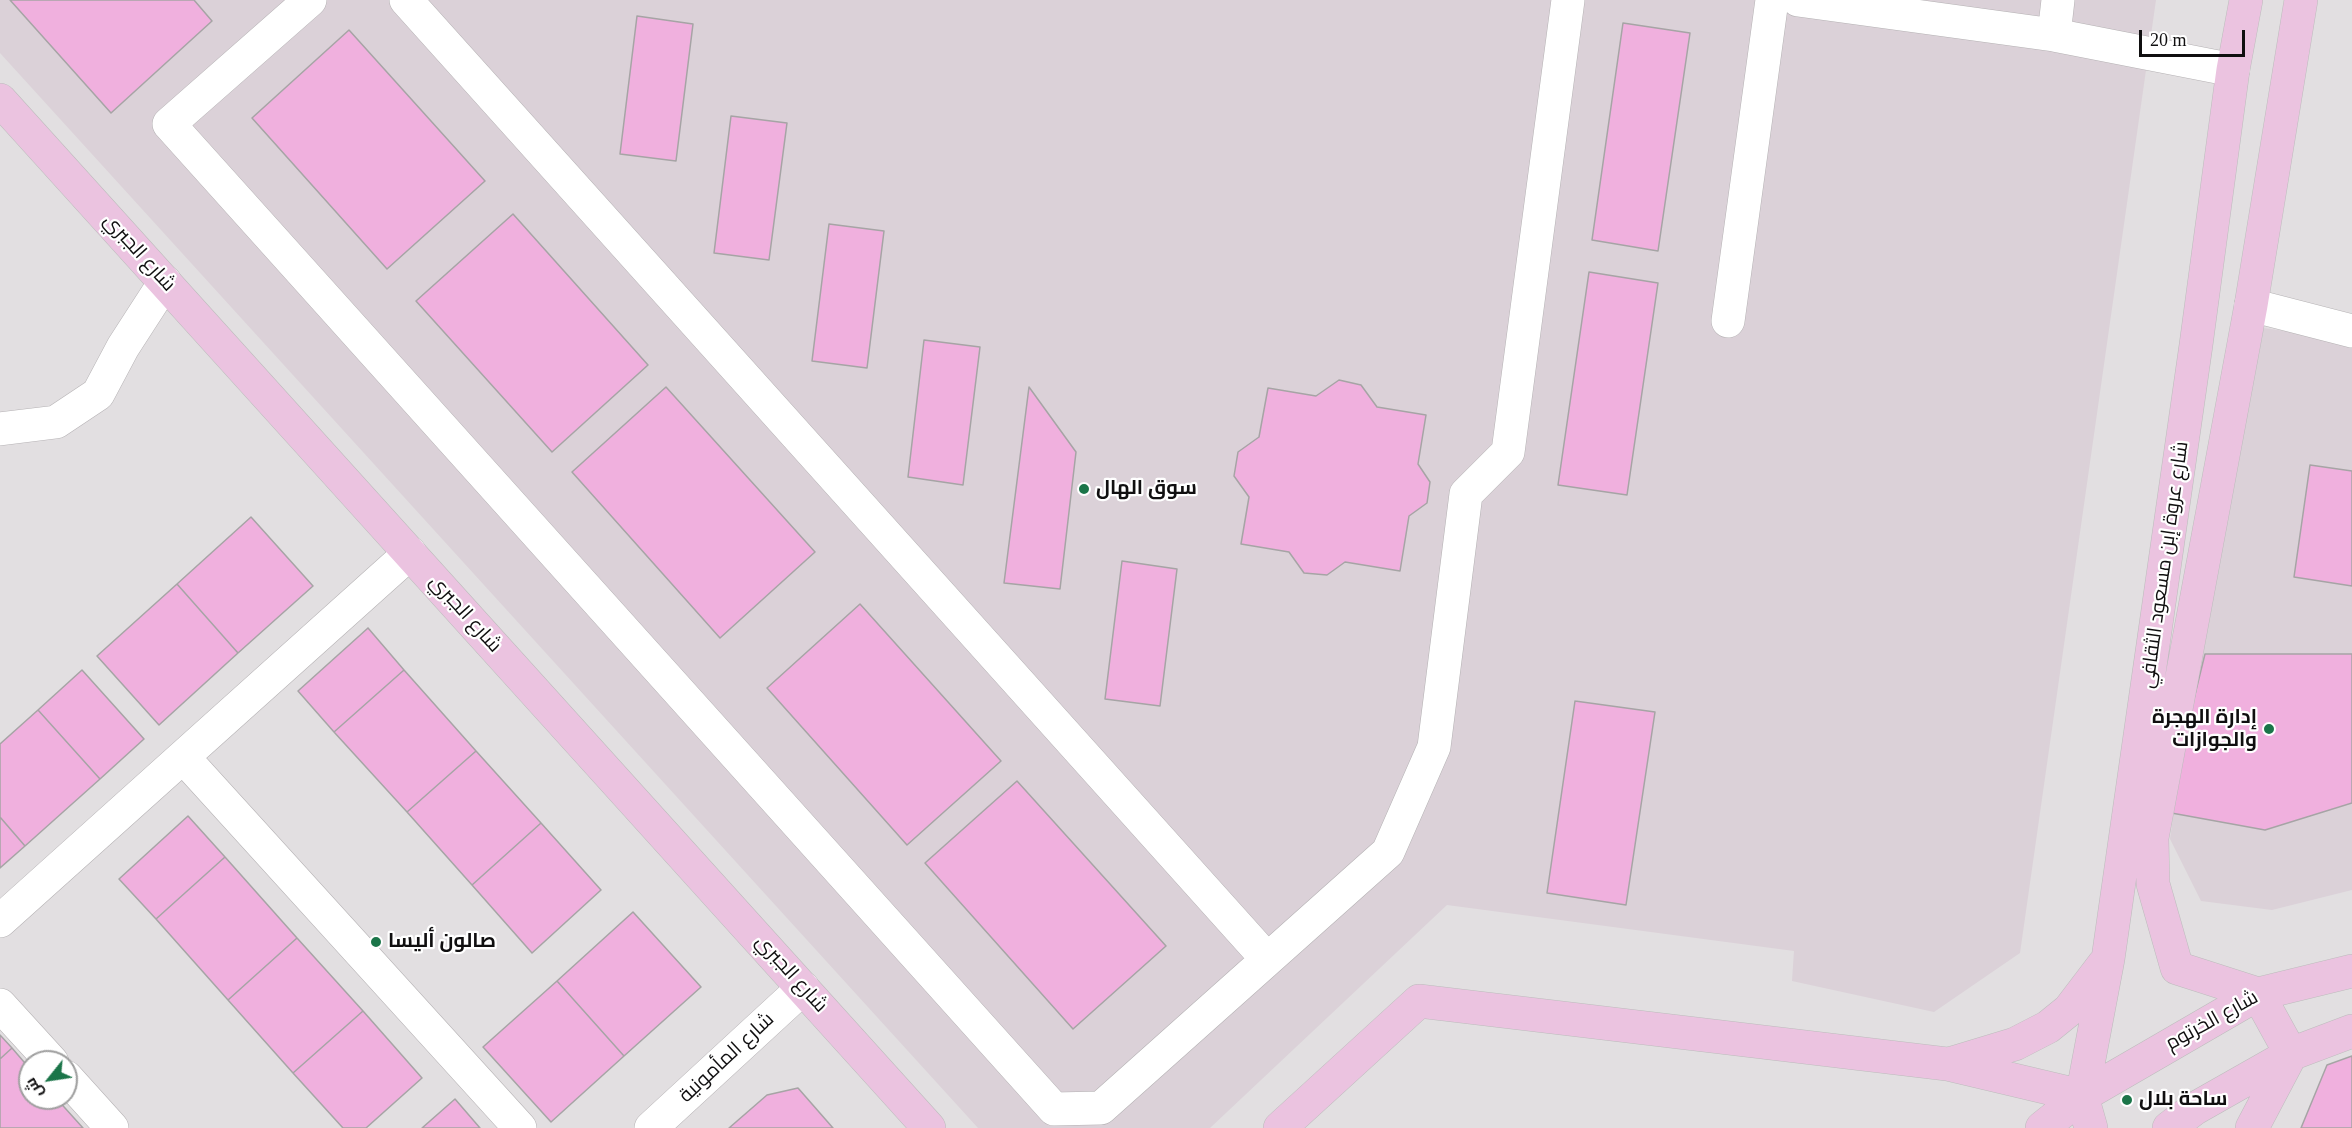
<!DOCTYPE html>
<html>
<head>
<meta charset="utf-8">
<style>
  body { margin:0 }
  #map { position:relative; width:2352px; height:1128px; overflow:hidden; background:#e2dfe1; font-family:"Times New Roman",Cairo,serif }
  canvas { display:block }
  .north { position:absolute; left:18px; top:1050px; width:60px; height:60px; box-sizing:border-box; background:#fff; border:2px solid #9f9f9f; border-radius:50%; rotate:240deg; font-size:16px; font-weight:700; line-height:24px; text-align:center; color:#100f10 }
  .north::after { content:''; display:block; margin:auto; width:21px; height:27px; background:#1b7549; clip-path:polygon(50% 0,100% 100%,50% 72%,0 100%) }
  .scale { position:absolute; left:2139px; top:30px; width:106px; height:27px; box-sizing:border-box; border:3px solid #100f10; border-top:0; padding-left:8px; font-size:18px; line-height:21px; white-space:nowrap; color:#100f10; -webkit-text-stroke:4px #fff; paint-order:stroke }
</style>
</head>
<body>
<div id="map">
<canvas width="2352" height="1128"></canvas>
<div class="north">ش</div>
<div class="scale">20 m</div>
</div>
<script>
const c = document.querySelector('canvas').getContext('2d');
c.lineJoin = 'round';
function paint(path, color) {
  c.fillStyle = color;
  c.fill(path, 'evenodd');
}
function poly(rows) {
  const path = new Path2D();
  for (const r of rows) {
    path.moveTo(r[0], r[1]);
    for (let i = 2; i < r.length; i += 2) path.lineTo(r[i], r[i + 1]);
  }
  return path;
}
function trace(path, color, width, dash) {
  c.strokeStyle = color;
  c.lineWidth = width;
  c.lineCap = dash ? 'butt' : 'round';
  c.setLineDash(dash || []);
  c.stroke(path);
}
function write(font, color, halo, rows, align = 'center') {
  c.font = font + ' "Times New Roman",Cairo,serif';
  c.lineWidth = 4.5;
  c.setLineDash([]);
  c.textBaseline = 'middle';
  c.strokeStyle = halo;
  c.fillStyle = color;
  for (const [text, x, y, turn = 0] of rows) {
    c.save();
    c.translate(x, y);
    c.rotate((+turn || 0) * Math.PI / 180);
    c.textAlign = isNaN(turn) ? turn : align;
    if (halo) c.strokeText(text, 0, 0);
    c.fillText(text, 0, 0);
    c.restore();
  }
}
paint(poly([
  [0,0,2156,0,2020,953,1934,1012,1792,981,1794,951,1447,905,1210,1128,978,1128,0,53],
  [2241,325,2352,340,2352,890,2272,910,2201,901,2170,839]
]), '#dbd1d8');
const building = poly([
  [10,0,194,0,212,21,111,113,10,0],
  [637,16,693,24,676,161,620,154,637,16],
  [1623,23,1690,33,1658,251,1592,240,1623,23],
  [349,30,485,181,387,269,252,118,349,30],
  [731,116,787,123,769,260,714,253,731,116],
  [513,214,648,365,552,452,416,301,513,214],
  [829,224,884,231,867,368,812,361,829,224],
  [1589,272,1658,283,1627,495,1558,485,1589,272],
  [924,340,980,347,963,485,908,477,924,340],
  [1339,380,1361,385,1377,407,1426,415,1418,464,1430,482,1427,503,1409,516,1400,571,1345,562,1327,575,1304,573,1289,552,1241,544,1249,497,1234,476,1238,452,1259,437,1268,388,1316,396,1339,380],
  [666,387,815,552,720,638,572,472,666,387],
  [1029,387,1076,452,1060,589,1004,583,1029,387],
  [2310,465,2352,471,2352,586,2294,577,2310,465],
  [251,517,313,586,238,653,177,584,251,517],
  [1122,561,1177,569,1160,706,1105,699,1122,561],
  [177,584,238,653,159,725,97,656,177,584],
  [860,604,1001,761,907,845,767,688,860,604],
  [368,628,404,670,334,732,298,691,368,628],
  [2205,654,2352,654,2352,803,2265,830,2166,812,2205,654],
  [82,670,144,739,100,779,38,710,82,670],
  [404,670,476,751,407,812,334,732,404,670],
  [1575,701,1655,712,1626,905,1547,893,1575,701],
  [38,710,100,779,25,846,0,817,0,744,38,710],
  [476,751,541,823,472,885,407,812,476,751],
  [1017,781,1166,946,1073,1029,925,863,1017,781],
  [188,816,225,857,156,919,119,879,188,816],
  [0,817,25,846,0,868,0,817],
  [541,823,601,890,532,953,472,885,541,823],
  [225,857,297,938,228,1000,156,919,225,857],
  [633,912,701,987,624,1056,557,981,633,912],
  [297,938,363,1011,293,1073,228,1000,297,938],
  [557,981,624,1056,551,1122,483,1047,557,981],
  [363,1011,422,1078,366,1128,343,1128,293,1073,363,1011],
  [0,1035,12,1048,0,1059,0,1035],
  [12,1048,30,1069,30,1098,56,1098,83,1128,0,1128,0,1059,12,1048],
  [2352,1056,2352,1128,2301,1128,2327,1065,2352,1056],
  [798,1088,833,1128,729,1128,767,1095,798,1088],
  [455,1099,480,1128,422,1128,455,1099]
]);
paint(building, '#f0b0de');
trace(building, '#a6a4a5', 1.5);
const minor = poly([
  [310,0,169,124,1054,1109,1101,1108,1388,852,1434,747,1466,494,1508,452,1568,0],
  [406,0,1267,959],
  [1798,0,2054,35,2233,70],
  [2054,35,2058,0],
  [2251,305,2352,331],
  [1728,321,1772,0],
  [0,429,56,422,98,394,123,347,165,282],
  [184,758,520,1128],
  [0,921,410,553],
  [0,1005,52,1062],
  [66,1077,112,1128],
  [651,1128,803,988]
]);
const major = poly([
  [0,100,929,1128],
  [1949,1064,2015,1044,2048,1027,2069,1010,2104,964],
  [1280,1128,1419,1001,1947,1064,2082,1096],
  [2042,1128,2082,1096,2258,994,2352,971],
  [2091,1128,2082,1096,2108,959,2196,345,2233,70,2246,0],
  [2169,1128,2194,1109,2291,1054,2352,1031],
  [2252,1128,2291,1054,2258,994,2177,968,2153,884,2152,838,2251,305,2301,0]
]);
trace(minor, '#b5b2b4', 34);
trace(major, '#bcbcbc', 34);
trace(minor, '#fff', 33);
trace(major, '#ebc3e0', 33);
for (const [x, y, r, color] of [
  [1084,489,6,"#1b7549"],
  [2269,729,6,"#1b7549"],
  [376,942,6,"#1b7549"],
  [2127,1100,6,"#1b7549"]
]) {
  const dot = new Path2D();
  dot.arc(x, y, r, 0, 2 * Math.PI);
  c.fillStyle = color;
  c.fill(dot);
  trace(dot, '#fff', 2);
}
write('20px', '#100f10', '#fff', [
  ["شارع الجبري",139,253,48],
  ["شارع عروة إبن مسعود الثقافي",2165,565,-82],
  ["شارع الجبري",465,614,48],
  ["شارع الجبري",791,974,48],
  ["شارع الخرتوم",2212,1021,-29],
  ["شارع المأمونية",727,1058,-43]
]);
write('bold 20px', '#100f10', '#fff', [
  ["سوق الهال",1096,489],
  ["إدارة الهجرة",2257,718,"right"],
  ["والجوازات",2257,741,"right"],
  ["صالون أليسا",388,942],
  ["ساحة بلال",2139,1100]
], 'left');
</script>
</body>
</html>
